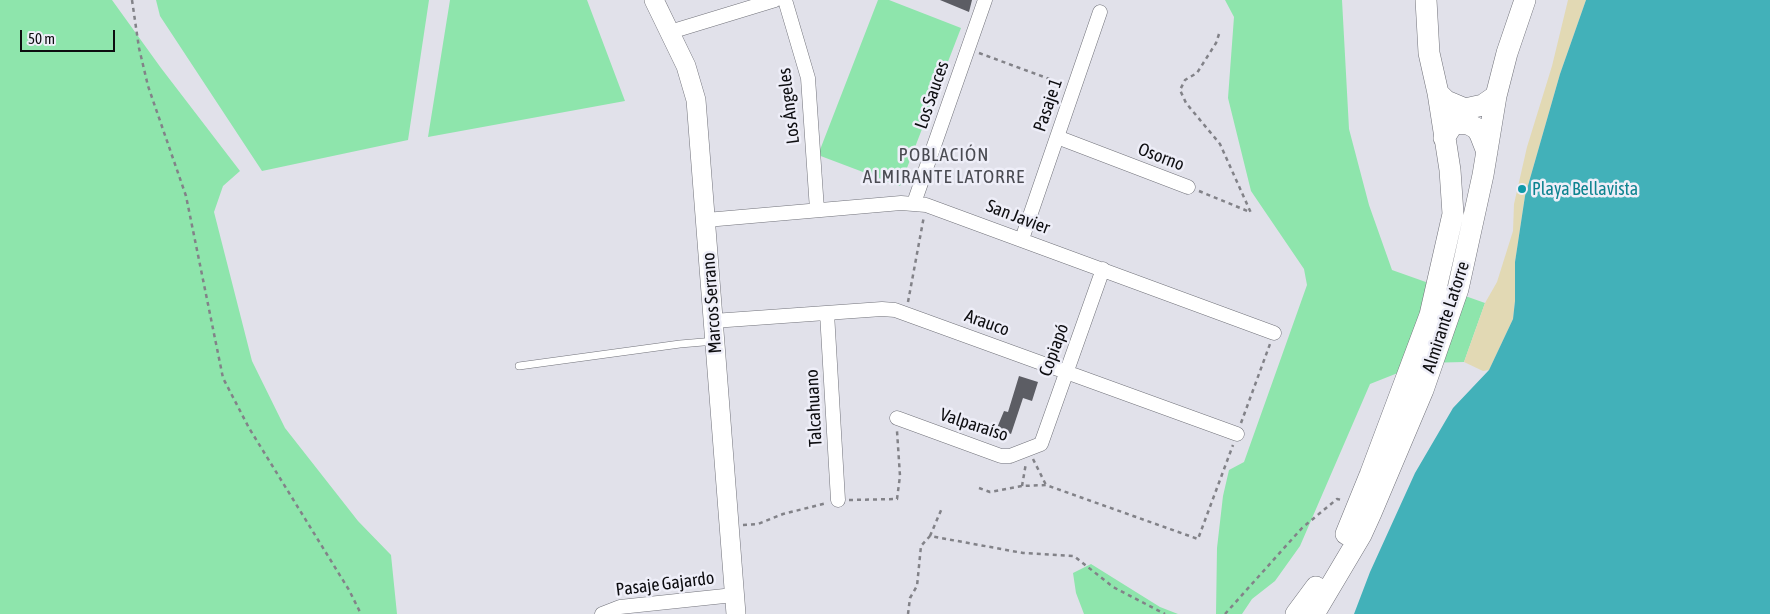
<!DOCTYPE html>
<html>
<head>
<meta charset="utf-8">
<style>
  body { margin:0 }
  #map { position:relative; width:1770px; height:614px; overflow:hidden; background:#e1e1ea; font-family:"Asap Condensed",sans-serif }
  canvas { display:block }
  .scale { position:absolute; left:20px; top:30px; width:95px; height:22px; box-sizing:border-box; border:2px solid #0d0d10; border-top:0; padding-left:6px; font-size:15px; line-height:18px; white-space:nowrap; color:#0d0d10; -webkit-text-stroke:4px #eeeef8; paint-order:stroke }
</style>
</head>
<body>
<div id="map">
<canvas width="1770" height="614"></canvas>
<div class="scale">50 m</div>
</div>
<script>
const c = document.querySelector('canvas').getContext('2d');
c.lineJoin = 'round';
function paint(path, color) {
  c.fillStyle = color;
  c.fill(path, 'evenodd');
}
function poly(rows) {
  const path = new Path2D();
  for (const r of rows) {
    path.moveTo(r[0], r[1]);
    for (let i = 2; i < r.length; i += 2) path.lineTo(r[i], r[i + 1]);
  }
  return path;
}
function trace(path, color, width, dash) {
  c.strokeStyle = color;
  c.lineWidth = width;
  c.lineCap = dash ? 'butt' : 'round';
  c.setLineDash(dash || []);
  c.stroke(path);
}
function write(font, color, halo, rows, align = 'center') {
  c.font = font + ' "Asap Condensed",sans-serif';
  c.lineWidth = 5;
  c.setLineDash([]);
  c.textBaseline = 'middle';
  c.strokeStyle = halo;
  c.fillStyle = color;
  for (const [text, x, y, turn = 0] of rows) {
    c.save();
    c.translate(x, y);
    c.rotate((+turn || 0) * Math.PI / 180);
    c.textAlign = isNaN(turn) ? turn : align;
    if (halo) c.strokeText(text, 0, 0);
    c.fillText(text, 0, 0);
    c.restore();
  }
}
paint(poly([
  [0,0,112,0,161,68,240,171,223,186,214,212,252,361,285,428,358,521,391,555,397,614,0,614],
  [156,0,429,0,408,140,262,171,160,16],
  [450,0,587,0,625,101,428,137],
  [878,0,889,0,961,28,900,186,818,155],
  [1225,0,1342,0,1349,129,1369,205,1392,270,1485,303,1464,362,1423,363,1370,384,1300,546,1275,581,1252,599,1242,614,1216,614,1217,548,1223,496,1229,470,1244,462,1307,285,1304,269,1251,191,1228,98,1234,17],
  [1091,564,1160,607,1178,614,1084,614,1076,593,1073,573]
]), '#8ee5ac');
paint(poly([
  [1568,0,1586,0,1560,74,1525,196,1515,262,1515,301,1513,319,1489,370,1483,371,1464,362,1485,303,1497,282,1513,231,1514,204,1527,147,1552,66]
]), '#e2d9b4');
paint(poly([
  [1586,0,1770,0,1770,614,1354,614,1370,572,1415,473,1453,408,1489,370,1513,319,1515,301,1515,262,1525,196,1560,74]
]), '#42b1b9');
paint(poly([
  [940,0,972,0,969,12],
  [1019,376,1038,382,1032,401,1023,398,1011,434,997,428,1004,411,1008,412]
]), '#5c5d64');
const lane = poly([
  [519,366,680,344,715,341]
]);
const street = poly([
  [785,0,808,78,817,210],
  [670,32,775,0],
  [1057,137,1188,187],
  [914,203,985,0],
  [706,220,901,203,926,205,1274,333],
  [1022,239,1100,12],
  [827,313,838,500],
  [713,321,882,309,895,310,1237,434],
  [897,418,1001,456,1010,456,1041,444,1103,269],
  [602,614,620,607,734,595]
]);
const secondary = poly([
  [654,0,686,66,696,100,736,614]
]);
const primary = poly([
  [1438,93,1446,101,1465,109,1483,105,1496,96],
  [1444,138,1451,127,1458,123,1468,124,1476,128,1480,134,1487,152],
  [1346,534,1370,475,1430,315,1453,214,1450,170,1438,93,1429,53,1426,0],
  [1296,614,1316,587],
  [1314,614,1361,535,1371,513,1423,390,1458,289,1483,175,1496,96,1507,53,1525,0]
]);
trace(lane, '#71727a', 8);
trace(street, '#71727a', 15);
trace(secondary, '#71727a', 20);
trace(primary, '#71727a', 22);
trace(poly([
  [132,0,139,48,148,86,186,196,223,378,249,428,349,590,361,614],
  [1219,34,1216,43,1197,73,1185,80,1180,90,1186,103,1220,144,1251,213],
  [979,53,1063,84],
  [1199,191,1250,212],
  [908,302,924,216],
  [1241,423,1270,344],
  [1033,459,1046,485],
  [1022,486,1026,463],
  [979,488,990,492,1022,486,1046,485,1198,539,1233,445],
  [849,500,897,499,900,476,897,431],
  [743,525,758,524,783,514,827,503],
  [930,536,942,508],
  [908,614,910,598,917,586,921,546,930,536,1023,553,1074,556,1113,587,1165,614],
  [1225,614,1302,528,1337,499,1342,500]
]), '#828288', 2.5, [4, 4]);
trace(lane, '#fff', 7);
trace(street, '#fff', 14);
trace(secondary, '#fff', 19);
trace(primary, '#fff', 21);
for (const [x, y, r, color] of [
  [1522,189,5,"#0f9aa8"]
]) {
  const dot = new Path2D();
  dot.arc(x, y, r, 0, 2 * Math.PI);
  c.fillStyle = color;
  c.fill(dot);
  trace(dot, '#eeeef8', 2);
}
write('18px', '#0d0d10', '#eeeef8', [
  ["Los Sauces",932,95,-71],
  ["Pasaje 1",1048,105,-71],
  ["Los Ángeles",789,106,-97],
  ["Osorno",1161,157,21],
  ["San Javier",1018,217,21],
  ["Marcos Serrano",712,303,-94],
  ["Almirante Latorre",1446,317,-72],
  ["Arauco",987,323,20],
  ["Copiapó",1054,350,-70],
  ["Talcahuano",814,408,-93],
  ["Valparaíso",974,425,18],
  ["Pasaje Gajardo",665,584,-7]
]);
write('18px', '#0d838f', '#eeeef8', [
  ["Playa Bellavista",1532,189]
], 'left');
c.letterSpacing = '1px';
write('19px', '#4a4b52', '#eeeef8', [
  ["POBLACIÓN",944,155],
  ["ALMIRANTE LATORRE",944,177]
]);
c.letterSpacing = '0px';
</script>
</body>
</html>
